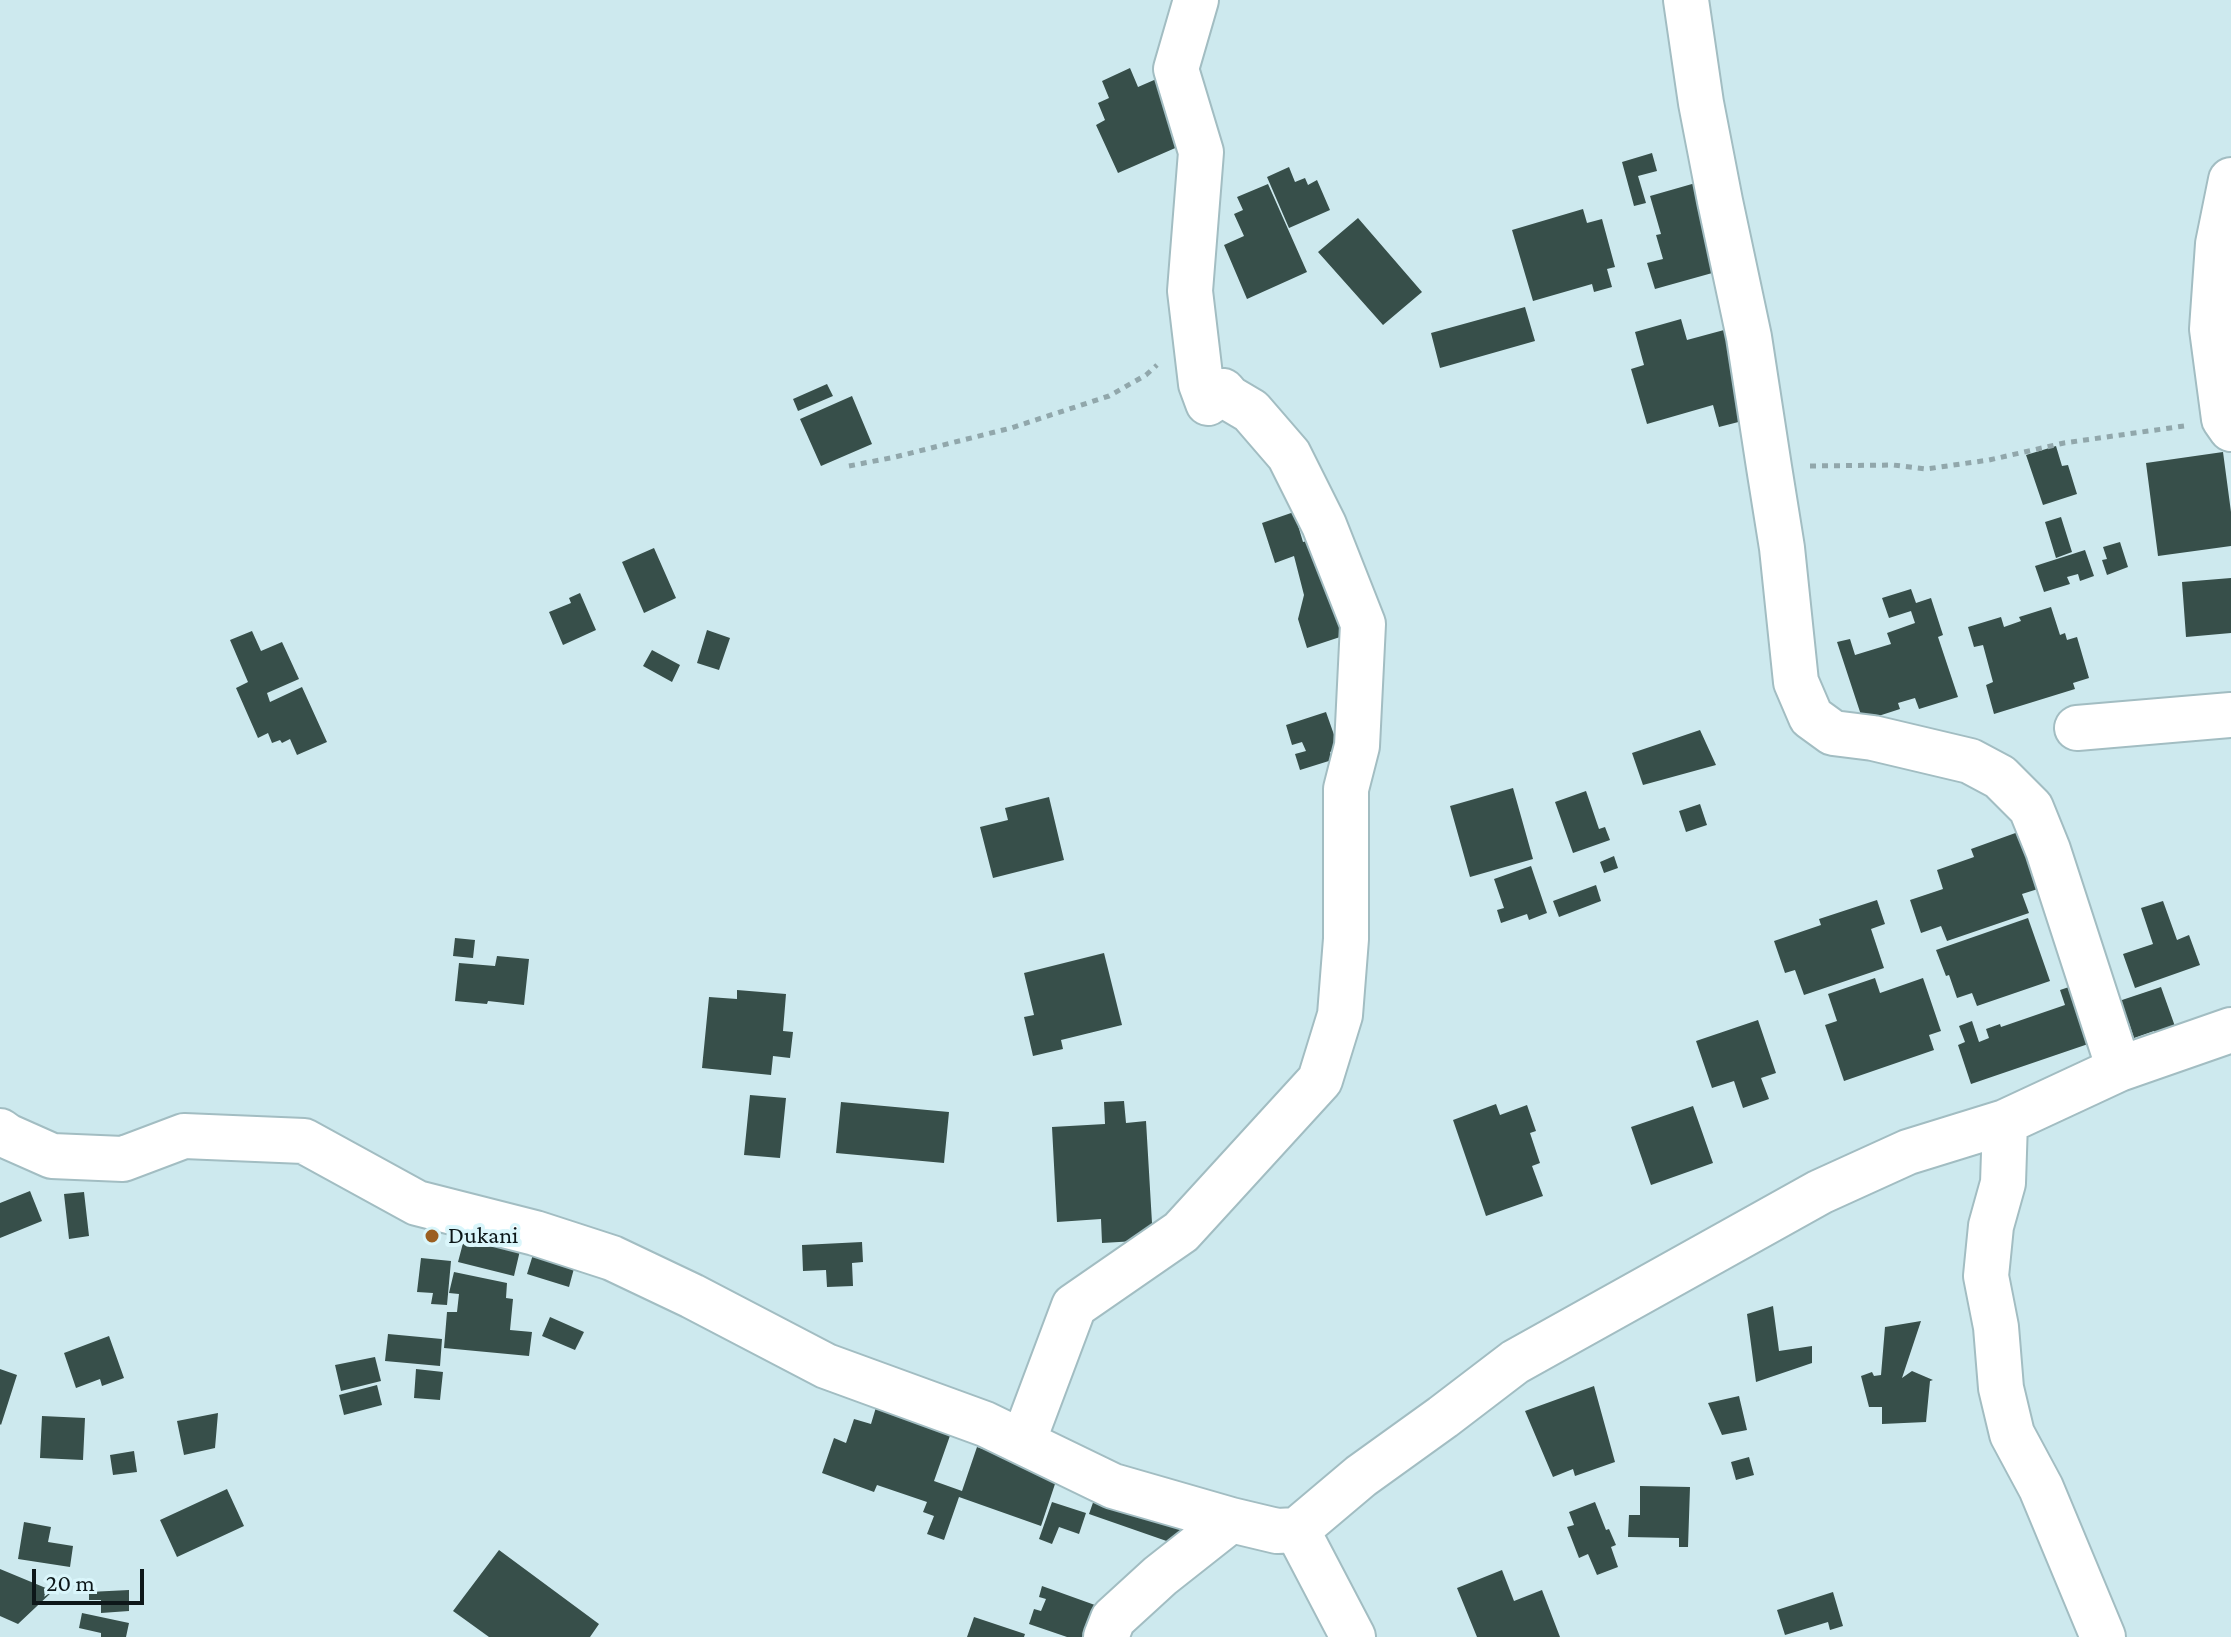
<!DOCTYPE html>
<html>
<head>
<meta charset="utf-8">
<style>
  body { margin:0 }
  #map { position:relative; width:2231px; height:1637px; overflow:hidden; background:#cde9ee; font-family:"Crimson Pro",serif }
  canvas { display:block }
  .scale { position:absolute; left:32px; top:1569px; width:112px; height:36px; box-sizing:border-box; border:4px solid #0d1719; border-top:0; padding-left:10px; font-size:24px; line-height:28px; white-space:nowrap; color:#0d1719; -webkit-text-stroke:6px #daf6fb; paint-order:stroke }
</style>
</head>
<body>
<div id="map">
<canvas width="2231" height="1637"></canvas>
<div class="scale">20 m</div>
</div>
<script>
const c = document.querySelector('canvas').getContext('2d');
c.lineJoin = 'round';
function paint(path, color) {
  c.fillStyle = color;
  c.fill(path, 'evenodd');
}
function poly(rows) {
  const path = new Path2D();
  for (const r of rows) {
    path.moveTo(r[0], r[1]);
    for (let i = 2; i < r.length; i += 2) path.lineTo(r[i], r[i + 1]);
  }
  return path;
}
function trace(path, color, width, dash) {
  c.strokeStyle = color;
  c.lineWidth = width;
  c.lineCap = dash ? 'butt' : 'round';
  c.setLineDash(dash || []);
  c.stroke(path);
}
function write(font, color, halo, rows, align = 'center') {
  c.font = font + ' "Crimson Pro",serif';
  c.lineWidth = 8;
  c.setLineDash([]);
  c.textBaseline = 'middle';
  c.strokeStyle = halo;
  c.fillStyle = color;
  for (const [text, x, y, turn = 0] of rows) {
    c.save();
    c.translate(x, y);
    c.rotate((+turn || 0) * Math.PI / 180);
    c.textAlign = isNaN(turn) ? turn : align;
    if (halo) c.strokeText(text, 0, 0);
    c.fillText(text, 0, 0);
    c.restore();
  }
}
paint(poly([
  [1130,68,1138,87,1161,77,1189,142,1118,173,1096,125,1105,120,1098,103,1109,98,1102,81],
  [1652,153,1657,171,1638,176,1646,203,1634,206,1622,162],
  [1289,167,1295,182,1305,178,1308,185,1317,180,1330,210,1289,228,1267,177],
  [1699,182,1723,270,1655,289,1647,263,1663,259,1656,235,1661,234,1650,196],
  [1268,184,1307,272,1247,299,1224,245,1244,236,1234,214,1243,210,1237,197],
  [1583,209,1587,223,1602,219,1615,267,1607,269,1612,287,1594,292,1592,284,1533,301,1512,230],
  [1358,218,1422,292,1383,325,1318,252],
  [1525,307,1535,341,1440,368,1431,333],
  [1681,319,1687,340,1724,330,1750,419,1719,427,1713,405,1647,424,1631,369,1644,365,1635,332],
  [827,384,833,396,798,411,793,399],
  [852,396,872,444,821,466,800,419],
  [2056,446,2062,466,2068,465,2077,494,2043,505,2026,455],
  [2223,452,2231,512,2231,546,2158,556,2146,463],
  [1294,512,1303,542,1315,539,1352,633,1307,648,1298,619,1304,595,1294,556,1275,563,1262,523],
  [2061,517,2072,552,2056,558,2045,522],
  [2120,542,2128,567,2107,575,2102,560,2107,559,2103,547],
  [654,548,676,598,644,613,622,562],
  [2085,550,2094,576,2080,581,2078,574,2067,577,2070,584,2044,592,2035,566],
  [2231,578,2231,633,2186,637,2182,582],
  [1911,589,1916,603,1931,598,1943,635,1938,637,1958,697,1919,709,1915,698,1898,703,1900,709,1863,721,1837,642,1850,639,1855,655,1891,644,1887,633,1915,623,1911,611,1889,618,1882,598],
  [580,593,596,630,563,645,549,612,571,603,569,598],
  [2051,607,2060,635,2065,633,2067,640,2077,637,2089,678,2073,683,2075,689,1994,714,1986,685,1993,682,1983,645,1974,647,1968,627,2001,617,2004,627,2021,621,2019,617],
  [707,630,730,638,719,670,697,663],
  [252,631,261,651,282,642,299,679,267,693,270,702,302,687,327,742,297,755,290,739,282,743,280,740,272,743,268,733,258,738,236,688,248,682,230,640],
  [652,650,680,665,672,682,643,666],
  [1326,712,1339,749,1330,752,1332,760,1300,770,1295,754,1306,751,1302,742,1292,745,1286,725],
  [1700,730,1716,765,1643,785,1632,753],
  [1513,788,1533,859,1470,877,1450,806],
  [1586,791,1599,829,1605,827,1610,840,1573,853,1555,802],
  [1049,797,1064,860,993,878,980,827,1008,820,1005,808],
  [1700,804,1707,825,1686,832,1679,811],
  [2021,831,2041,888,2022,894,2029,913,1947,941,1941,926,1921,933,1910,900,1943,889,1937,870,1974,857,1971,849],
  [1614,856,1618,868,1604,873,1600,862],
  [1531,866,1547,913,1529,920,1527,914,1501,923,1497,910,1504,908,1494,879],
  [1596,885,1601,901,1559,917,1553,901],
  [1877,900,1885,924,1871,929,1884,968,1804,995,1795,970,1785,973,1774,941,1821,925,1819,919],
  [2163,901,2177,940,2189,935,2200,965,2135,988,2123,954,2153,944,2141,908],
  [2028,918,2050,981,1977,1006,1972,993,1957,998,1949,975,1946,976,1936,950],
  [455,938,475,940,473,958,453,956],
  [1104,953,1122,1025,1061,1040,1063,1049,1033,1056,1024,1017,1034,1015,1024,973],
  [497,956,529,959,524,1005,488,1001,487,1004,455,1001,459,963,495,966],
  [1875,978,1880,993,1923,978,1941,1031,1929,1035,1934,1050,1844,1081,1825,1025,1837,1021,1828,994],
  [2075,985,2094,1042,1971,1084,1958,1045,1965,1042,1959,1026,1972,1021,1979,1042,1989,1038,1986,1029,2000,1024,2001,1027,2065,1005,2060,990],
  [2161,987,2177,1032,2157,1039,2154,1031,2134,1038,2129,1023,2123,1025,2116,1002],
  [737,990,786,994,783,1031,793,1032,790,1058,773,1056,771,1075,702,1068,709,997,737,999],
  [1758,1020,1776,1073,1761,1078,1769,1099,1743,1108,1734,1081,1712,1088,1696,1041],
  [750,1095,786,1098,780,1158,744,1155],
  [1124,1101,1126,1123,1146,1121,1153,1240,1102,1243,1101,1219,1057,1222,1052,1127,1105,1124,1104,1102],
  [841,1102,949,1112,944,1163,836,1153],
  [1496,1104,1500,1115,1527,1105,1536,1131,1530,1133,1540,1163,1532,1166,1543,1196,1486,1216,1453,1120],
  [1693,1106,1713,1163,1651,1185,1631,1127],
  [30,1191,42,1221,0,1238,0,1203],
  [84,1192,89,1236,69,1239,64,1194],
  [467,1228,522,1242,514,1276,458,1262],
  [862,1242,863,1262,852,1263,853,1286,827,1287,826,1270,803,1271,802,1245],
  [535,1248,576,1261,569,1287,527,1274],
  [421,1258,451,1261,447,1305,431,1304,433,1293,417,1292],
  [454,1272,507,1283,506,1298,513,1299,510,1330,532,1332,529,1356,444,1348,447,1312,457,1312,459,1294,449,1293],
  [1773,1306,1779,1351,1812,1346,1812,1363,1756,1382,1747,1314],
  [550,1317,584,1332,575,1350,542,1336],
  [1921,1321,1902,1378,1912,1371,1933,1380,1930,1381,1926,1422,1882,1424,1882,1407,1869,1407,1861,1376,1872,1372,1874,1376,1881,1375,1885,1327],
  [388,1334,442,1339,440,1366,385,1361],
  [109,1336,124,1378,102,1386,100,1379,76,1388,64,1353],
  [375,1357,381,1381,341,1391,335,1365],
  [0,1369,17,1375,1,1425,0,1424],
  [416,1369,443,1372,440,1400,414,1398],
  [377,1385,382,1405,344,1415,339,1395],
  [1594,1386,1615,1462,1575,1476,1573,1469,1553,1477,1525,1411],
  [1739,1396,1747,1430,1722,1435,1708,1403],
  [877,1404,952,1430,934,1481,962,1491,977,1447,1058,1475,1041,1526,959,1497,944,1540,927,1534,934,1516,923,1512,927,1502,877,1485,874,1492,822,1473,834,1438,846,1443,854,1419,871,1424],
  [218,1413,215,1448,184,1455,177,1421],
  [42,1416,85,1418,83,1460,40,1458],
  [134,1451,137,1472,113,1475,110,1455],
  [1749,1457,1754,1475,1736,1480,1731,1462],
  [1640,1486,1690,1487,1688,1547,1679,1547,1679,1538,1628,1537,1629,1515,1640,1515],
  [227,1489,244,1526,177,1557,160,1520],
  [1096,1494,1185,1525,1178,1545,1089,1514],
  [1052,1502,1086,1513,1079,1534,1059,1527,1052,1544,1039,1539],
  [1595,1502,1606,1530,1609,1529,1616,1545,1611,1547,1618,1567,1597,1575,1588,1554,1579,1558,1567,1527,1574,1525,1569,1512],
  [24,1522,51,1527,48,1542,73,1546,70,1567,18,1559],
  [499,1550,599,1624,590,1637,489,1637,453,1611],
  [0,1569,53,1591,18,1624,0,1616],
  [1502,1570,1514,1601,1542,1590,1560,1637,1477,1637,1457,1588],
  [1042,1586,1106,1609,1096,1637,1067,1637,1029,1624,1034,1609,1041,1611,1046,1599,1039,1597],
  [129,1590,129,1611,101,1613,101,1600,89,1600,89,1592],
  [1833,1592,1843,1626,1830,1630,1828,1622,1785,1635,1777,1610],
  [82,1613,129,1623,126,1637,101,1637,101,1633,79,1628],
  [974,1617,1025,1634,1024,1637,967,1637]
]), '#374f4a');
const minor = poly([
  [1686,0,1701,103,1720,201,1749,337,1769,467,1782,548,1796,682,1811,717,1833,733,1873,738,1970,761,2000,777,2031,808,2048,850,2119,1069],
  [2231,180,2218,244,2212,329,2224,419,2231,429],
  [2077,728,2231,715],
  [2005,1122,2003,1183,1991,1226,1986,1276,1996,1327,2001,1388,2012,1434,2041,1488,2103,1637],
  [0,1131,7,1136,52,1156,123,1159,184,1136,304,1141,417,1203,535,1233,612,1258,692,1296,826,1366,985,1424,1113,1486,1231,1520,1277,1531,1297,1530,1361,1476,1443,1417,1515,1362,1820,1192,1908,1152,2005,1122,2119,1069,2231,1030],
  [1023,1442,1074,1306,1181,1232,1320,1080,1340,1015,1346,939,1346,789,1357,746,1363,624,1324,525,1289,455,1251,411,1229,398,1223,391,1208,403,1201,384,1190,291,1201,152,1176,69,1196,0],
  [1297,1530,1353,1637],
  [1106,1637,1113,1619,1160,1576,1231,1520]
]);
trace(minor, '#a2bdc2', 48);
trace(poly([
  [849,466,895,457,1011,428,1109,396,1146,375,1157,365],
  [1810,466,1893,465,1926,469,1989,460,2064,443,2184,426]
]), '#91a7ab', 5, [6, 6]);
trace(minor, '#fff', 44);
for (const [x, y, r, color] of [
  [432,1236,8,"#9b5f21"]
]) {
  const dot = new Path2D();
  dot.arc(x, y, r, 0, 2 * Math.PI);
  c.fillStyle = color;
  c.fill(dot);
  trace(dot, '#daf6fb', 3);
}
write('24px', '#0d1719', '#daf6fb', [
  ["Dukani",448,1236]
], 'left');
</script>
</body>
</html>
